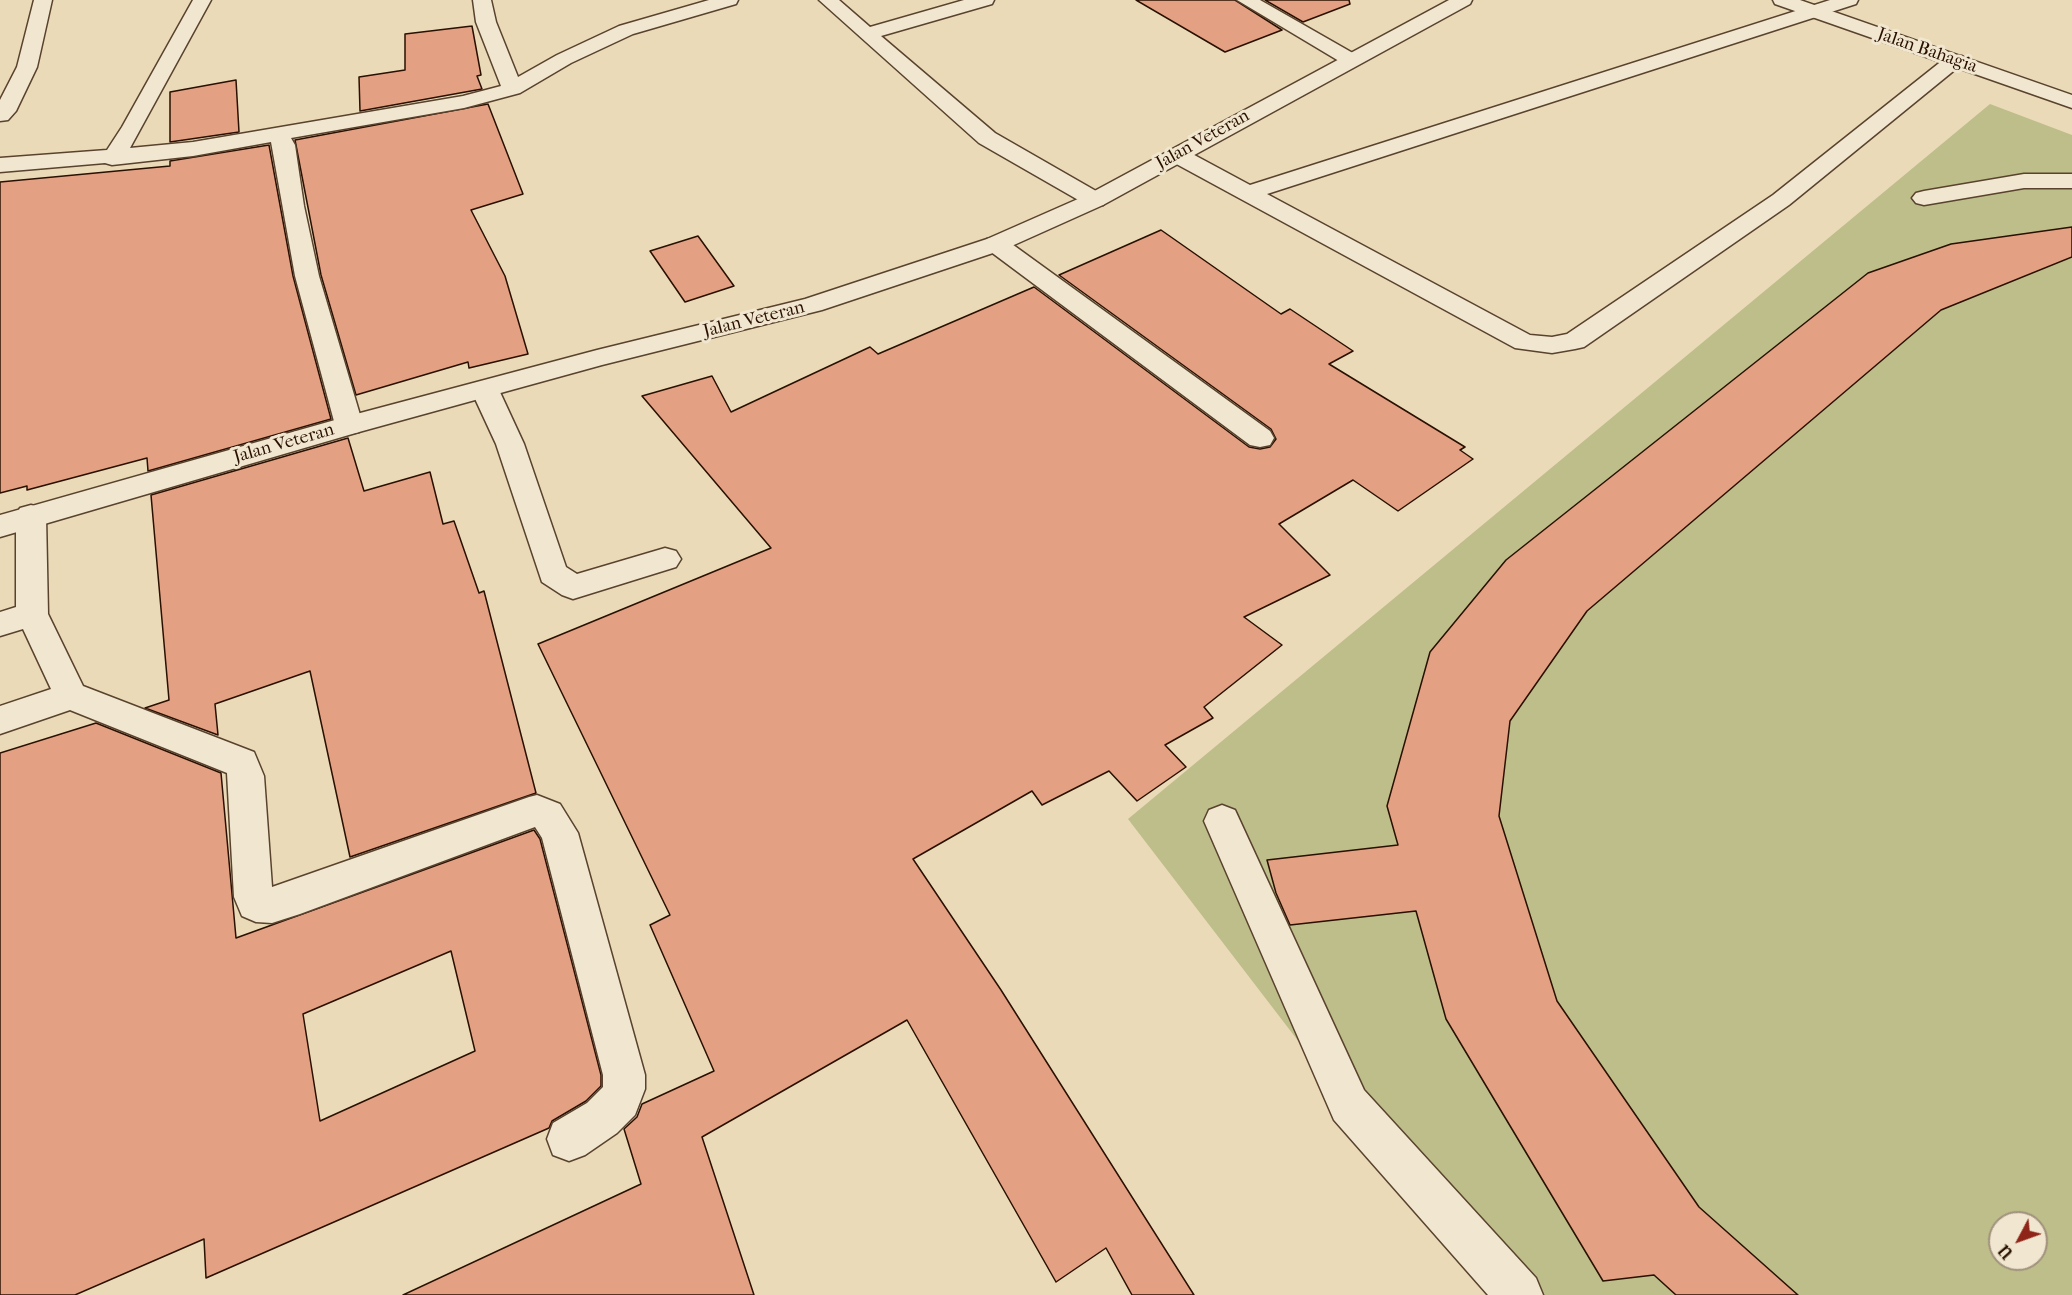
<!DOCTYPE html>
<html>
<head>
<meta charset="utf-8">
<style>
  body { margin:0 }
  #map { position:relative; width:2072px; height:1295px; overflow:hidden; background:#eadab7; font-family:"IM FELL French Canon",serif }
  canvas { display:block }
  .north { position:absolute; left:1988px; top:1211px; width:60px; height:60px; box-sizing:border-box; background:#f1e7d0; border:2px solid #a1917d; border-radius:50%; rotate:229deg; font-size:16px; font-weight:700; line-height:24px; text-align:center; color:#291000 }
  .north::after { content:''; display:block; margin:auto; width:21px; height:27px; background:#8f2418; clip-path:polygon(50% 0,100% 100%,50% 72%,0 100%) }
</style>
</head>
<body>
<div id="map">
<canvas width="2072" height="1295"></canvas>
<div class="north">U</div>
</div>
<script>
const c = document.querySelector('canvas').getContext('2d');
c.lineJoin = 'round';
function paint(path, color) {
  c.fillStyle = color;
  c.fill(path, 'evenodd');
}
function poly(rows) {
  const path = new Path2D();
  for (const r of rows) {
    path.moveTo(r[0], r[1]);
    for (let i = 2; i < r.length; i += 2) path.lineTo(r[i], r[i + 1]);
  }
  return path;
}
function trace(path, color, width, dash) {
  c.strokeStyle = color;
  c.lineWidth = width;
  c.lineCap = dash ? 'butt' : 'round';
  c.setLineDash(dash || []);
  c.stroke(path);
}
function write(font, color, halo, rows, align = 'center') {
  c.font = font + ' "IM FELL French Canon",serif';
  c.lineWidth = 6;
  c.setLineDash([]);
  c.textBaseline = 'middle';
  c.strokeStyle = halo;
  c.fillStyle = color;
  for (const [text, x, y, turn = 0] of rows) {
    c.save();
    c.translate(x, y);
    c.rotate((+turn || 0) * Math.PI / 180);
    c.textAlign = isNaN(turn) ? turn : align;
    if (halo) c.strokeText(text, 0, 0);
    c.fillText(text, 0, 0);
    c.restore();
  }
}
paint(poly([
  [1990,104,2072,135,2072,1295,1493,1295,1128,819],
  [2000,1223,2036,1223,2036,1259,2000,1259]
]), '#bdbe8a');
const building = poly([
  [1136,0,1235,0,1282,30,1225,52,1136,0],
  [1265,0,1349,0,1350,4,1303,22,1265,0],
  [472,26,481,75,477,76,482,89,360,111,359,77,405,70,405,34,472,26],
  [236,80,239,132,170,142,170,92,236,80],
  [488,104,523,194,471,210,505,276,528,354,469,368,468,362,356,395,321,275,295,140,488,104],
  [269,145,293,276,331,419,148,471,147,458,27,490,27,486,0,493,0,182,170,166,170,161,269,145],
  [2072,227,2072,257,1941,310,1587,611,1510,721,1499,816,1557,1001,1699,1207,1798,1295,1676,1295,1654,1275,1603,1281,1446,1019,1416,911,1290,925,1276,893,1267,860,1398,845,1387,806,1430,652,1506,560,1868,273,1951,244,2072,227],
  [1161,230,1281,314,1290,309,1353,351,1329,364,1465,447,1460,450,1473,459,1398,511,1353,480,1279,524,1330,575,1244,617,1282,645,1204,707,1213,718,1165,745,1186,767,1137,801,1109,771,1042,805,1032,791,913,859,1001,990,1194,1295,1132,1295,1106,1248,1056,1282,907,1020,702,1137,754,1295,403,1295,641,1184,624,1129,637,1117,642,1104,714,1071,650,925,670,915,538,644,771,548,642,396,712,376,731,412,870,347,878,354,1034,287,1249,447,1260,449,1270,447,1276,439,1271,429,1059,275,1161,230],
  [698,236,734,286,685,302,650,251,698,236],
  [348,438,364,491,430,472,443,524,454,521,479,593,484,591,536,793,350,857,310,671,215,704,218,735,145,708,169,700,151,495,348,438],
  [96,723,221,773,236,938,534,830,540,839,601,1075,601,1086,586,1101,552,1121,549,1128,206,1278,204,1239,75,1295,0,1295,0,753,96,723],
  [451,951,475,1051,320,1121,303,1014,451,951]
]);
paint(building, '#e3a083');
trace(building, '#291000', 1.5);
const service = poly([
  [2024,174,2072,174,2072,188,2024,188,1924,205,1916,203,1912,198,1916,193,1924,191,2024,174],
  [485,381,495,384,499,390,524,444,566,567,577,574,665,548,676,551,681,559,676,567,573,599,562,595,542,582,496,444,471,390,475,384,485,381],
  [31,505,42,508,46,516,48,614,83,686,254,752,264,776,272,887,529,797,537,795,560,804,578,833,645,1075,645,1089,635,1115,617,1133,585,1155,569,1161,553,1155,547,1139,553,1123,587,1103,603,1087,603,1075,542,838,535,827,300,914,272,923,256,922,242,916,234,897,227,773,70,710,0,734,0,706,51,689,23,629,0,636,0,612,16,607,16,516,20,508,31,505],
  [1222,805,1235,810,1364,1090,1536,1278,1543,1295,1488,1295,1334,1120,1204,821,1209,810,1222,805]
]);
const minor = poly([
  [34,0,52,0,37,67,16,111,8,120,0,121,0,100,17,67,34,0],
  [193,0,211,0,130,148,193,142,463,96,501,86,476,22,473,0,491,0,496,22,518,77,557,55,619,26,709,0,738,0,736,4,633,34,571,63,520,93,464,108,291,138,295,145,304,206,319,276,363,425,359,432,349,434,339,432,335,425,295,276,271,142,193,156,112,165,105,163,0,172,0,158,107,150,122,127,193,0],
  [819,0,839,0,870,27,964,0,994,0,992,4,881,36,995,133,1103,195,1107,200,1103,205,1087,205,979,143,819,0],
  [1237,0,1260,0,1358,56,1361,60,1358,64,1344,64,1237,0],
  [1830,0,1858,0,1856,4,1267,194,1530,335,1552,337,1567,334,1773,195,1948,56,1962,56,1965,60,1962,64,1789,205,1584,347,1575,349,1552,353,1515,348,1169,160,1166,155,1169,150,1185,150,1250,185,1830,0],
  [996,237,1005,239,1270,431,1274,438,1270,445,1260,447,1250,445,987,249,984,244,987,239,996,237]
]);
const tertiary = poly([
  [1449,0,1472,0,1470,4,1103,205,1005,249,822,310,602,365,359,432,0,537,0,515,349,416,597,350,805,299,987,239,1087,195,1449,0],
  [1773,0,1800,0,2072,95,2072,108,1775,4,1773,0]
]);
trace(service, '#59422e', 3);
trace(minor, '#59422e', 3);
trace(tertiary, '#59422e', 3);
paint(service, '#f1e7d0');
paint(minor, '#f1e7d0');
paint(tertiary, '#f1e7d0');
write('18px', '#291000', '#f1e7d0', [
  ["Jalan Bahagia",1927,51,19],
  ["Jalan Veteran",1203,140,-29],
  ["Jalan Veteran",754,320,-14],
  ["Jalan Veteran",284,444,-16]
]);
</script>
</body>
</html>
